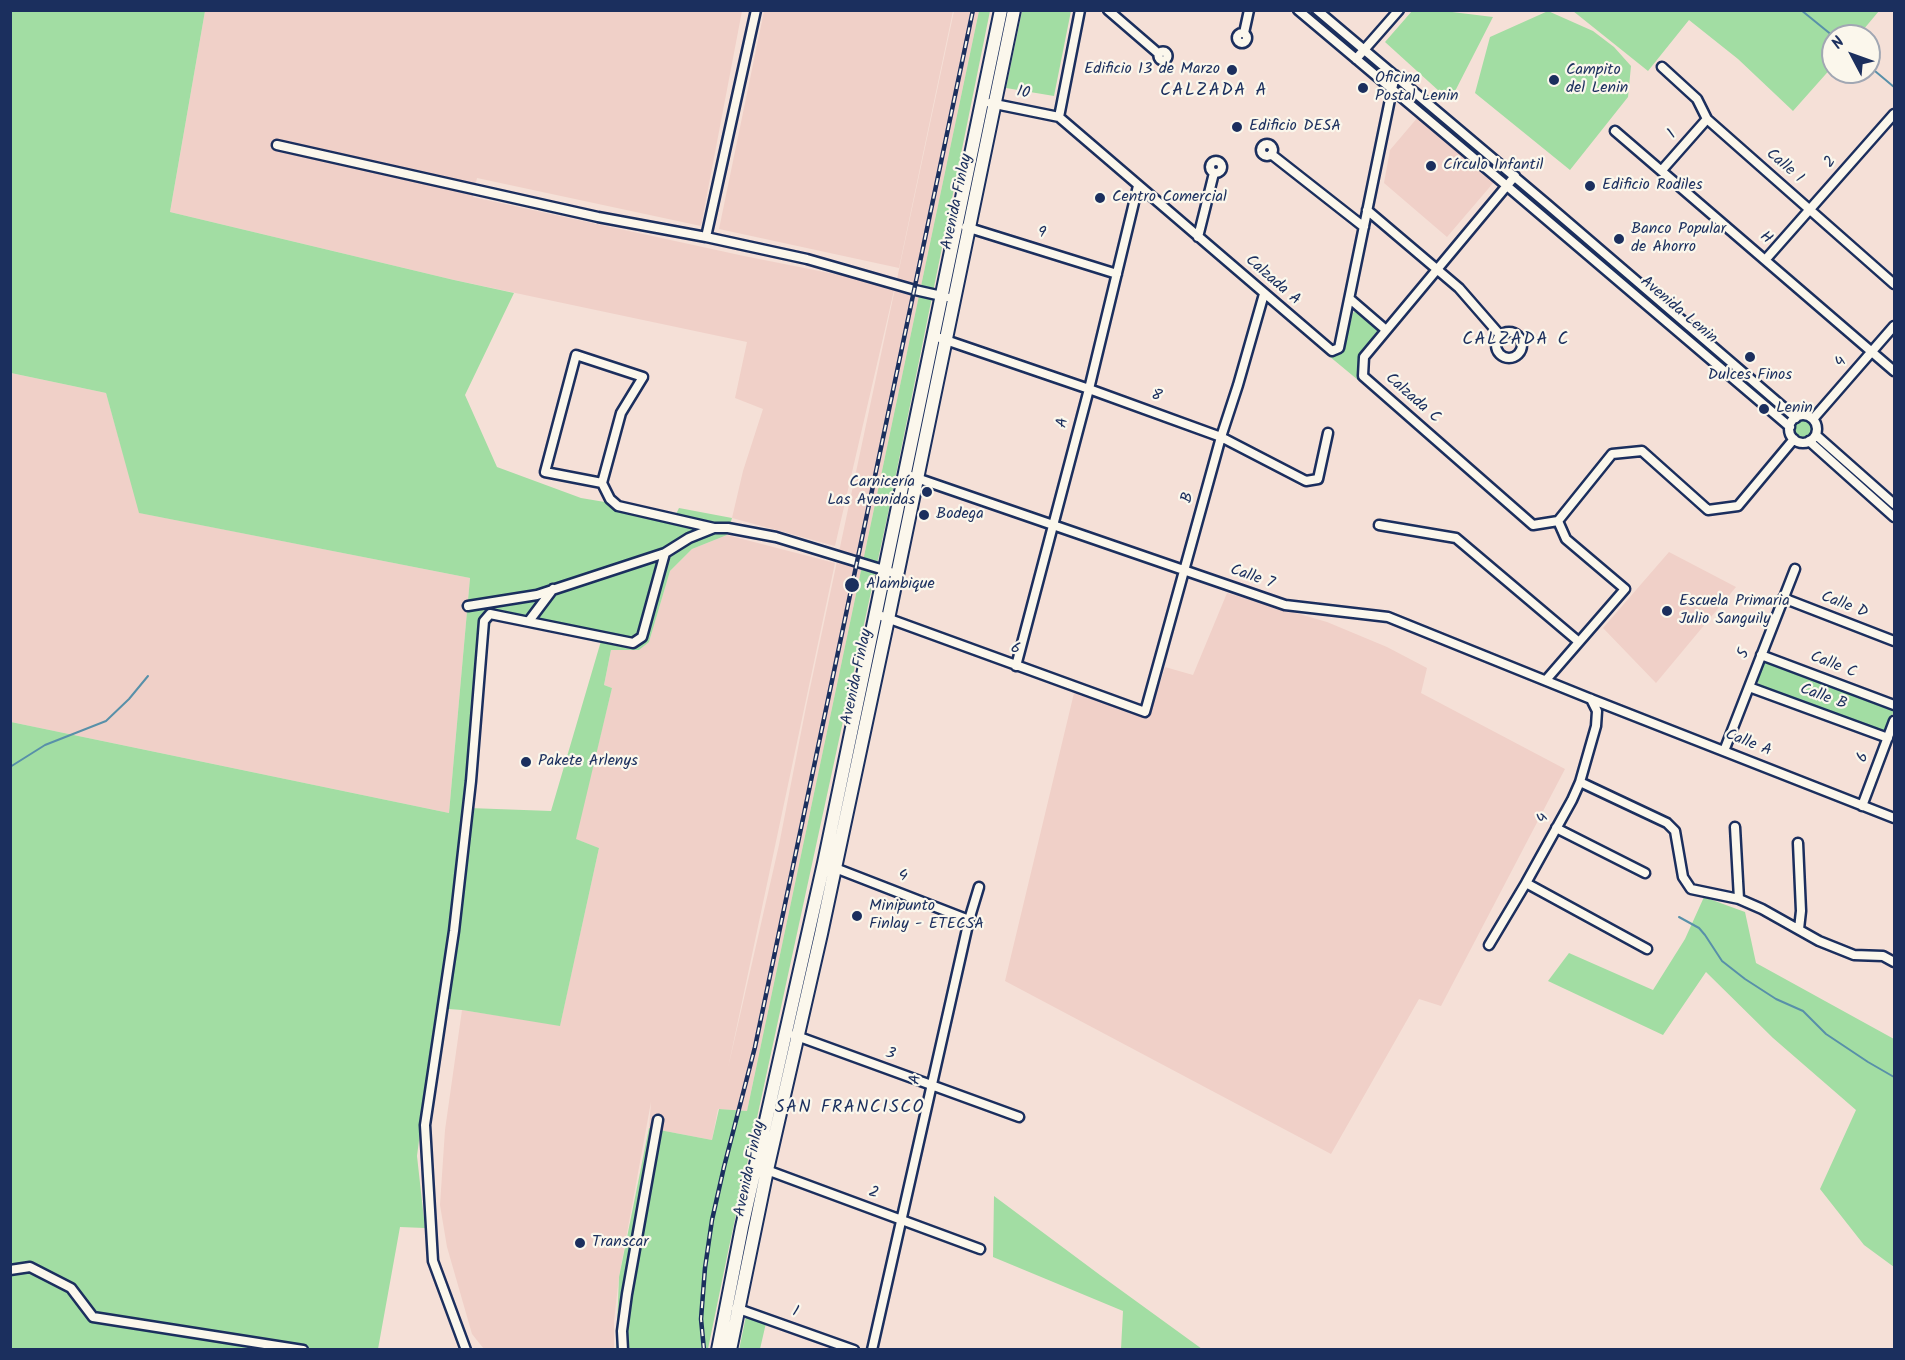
<!DOCTYPE html>
<html>
<head>
<meta charset="utf-8">
<style>
  body { margin:0 }
  #map { position:relative; width:1905px; height:1360px; overflow:hidden; background:#f5e0d7; font-family:Kalam,sans-serif }
  canvas { display:block }
  .frame { position:absolute; inset:0; border:12px solid #1b2f5e; pointer-events:none }
  .north { position:absolute; left:1821px; top:24px; width:60px; height:60px; box-sizing:border-box; background:#fbf7ec; border:2px solid #a1a7b3; border-radius:50%; rotate:311deg; font-size:16px; font-weight:700; line-height:24px; text-align:center; color:#1b2f5e }
  .north::after { content:''; display:block; margin:auto; width:21px; height:27px; background:#1b2f5e; clip-path:polygon(50% 0,100% 100%,50% 72%,0 100%) }
</style>
</head>
<body>
<div id="map">
<canvas width="1905" height="1360"></canvas>
<div class="frame"></div>
<div class="north">N</div>
</div>
<script>
const c = document.querySelector('canvas').getContext('2d');
c.lineJoin = 'round';
function paint(path, color) {
  c.fillStyle = color;
  c.fill(path, 'evenodd');
}
function poly(rows) {
  const path = new Path2D();
  for (const r of rows) {
    if (r.length === 3) {
      path.moveTo(r[0] + r[2], r[1]);
      path.arc(r[0], r[1], r[2], 0, 2 * Math.PI);
      continue;
    }
    path.moveTo(r[0], r[1]);
    for (let i = 2; i < r.length; i += 2) path.lineTo(r[i], r[i + 1]);
  }
  return path;
}
function trace(path, color, width, dash) {
  c.strokeStyle = color;
  c.lineWidth = width;
  c.lineCap = dash ? 'butt' : 'round';
  c.setLineDash(dash || []);
  c.stroke(path);
}
function write(font, color, halo, rows, align = 'center') {
  c.font = font + ' Kalam,sans-serif';
  c.lineWidth = 4.5;
  c.setLineDash([]);
  c.textBaseline = 'middle';
  c.strokeStyle = halo;
  c.fillStyle = color;
  for (const [text, x, y, turn = 0] of rows) {
    c.save();
    c.translate(x, y);
    c.rotate((+turn || 0) * Math.PI / 180);
    c.textAlign = isNaN(turn) ? turn : align;
    if (halo) c.strokeText(text, 0, 0);
    c.fillText(text, 0, 0);
    c.restore();
  }
}
paint(poly([
  [205,11,742,11,701,226,477,178,473,197,744,256,895,286,835,546,732,518,743,471,763,409,735,398,747,342,454,280,170,212],
  [764,11,953,11,899,268,719,229],
  [954,11,979,11,747,1111,718,1109,712,1140,649,1128,651,1102,619,1277,614,1321,614,1349,484,1349,472,1334,447,1247,440,1205,445,1130,462,1010,560,1025,599,848,575,839,612,688,604,685,611,650,639,650,649,642,670,571,692,549,727,535,835,563,728,1068,779,845,806,707],
  [1418,117,1494,182,1447,237,1384,183,1390,150],
  [11,373,106,393,140,513,470,578,449,813,11,722],
  [1669,552,1736,587,1656,683,1603,628],
  [1227,593,1327,622,1387,647,1427,668,1421,693,1565,769,1441,1006,1419,999,1331,1154,1005,981,1074,693,1148,719,1165,667,1193,675]
]), '#f0d0c8');
paint(poly([
  [11,11,205,11,170,212,454,280,514,293,465,395,497,467,581,498,676,514,679,508,732,518,727,535,692,549,670,571,649,642,639,650,611,650,604,685,612,688,576,839,599,848,560,1026,462,1010,436,1008,417,1156,425,1228,400,1227,378,1349,11,1349,11,722,449,813,470,578,139,513,106,393,11,373],
  [491,619,601,641,551,811,469,808],
  [979,11,990,11,889,509,729,1247,708,1349,616,1350,619,1277,649,1128,712,1140,719,1109,747,1111],
  [1022,11,1071,11,1054,96,1006,88],
  [1412,11,1444,11,1493,17,1450,101,1385,42],
  [1548,11,1593,31,1614,47,1631,66,1628,97,1570,170,1475,93,1490,37],
  [1573,11,1879,11,1858,36,1833,36,1833,66,1793,111,1738,59,1689,20,1648,71],
  [1356,310,1359,311,1379,329,1359,355,1358,380,1329,356,1343,351,1353,313],
  [1803,429,11],
  [1767,661,1890,707,1893,709,1893,713,1886,729,1881,732,1762,687,1759,685,1757,679,1763,665],
  [1704,897,1745,912,1756,963,1894,1039,1894,1267,1864,1245,1820,1189,1856,1110,1773,1038,1706,972,1663,1035,1548,981,1569,953,1653,990,1685,939],
  [994,1196,1100,1275,1202,1349,1121,1349,1123,1311,993,1257],
  [746,1316,766,1323,760,1349,739,1350]
]), '#a2dda3');
trace(poly([
  [1801,10,1833,36],
  [1869,66,1894,87],
  [10,767,45,745,106,721,129,699,148,676],
  [1679,917,1699,928,1705,935,1722,961,1745,979,1776,999,1803,1011,1826,1034,1868,1062,1894,1077]
]), '#5890a9', 2);
const minor = poly([
  [1108,10,1159,54],
  [1298,10,1507,186,1790,427],
  [1317,10,1548,205,1796,418],
  [1242,38,5],
  [1244,33,1249,10],
  [1163,56,4.5],
  [1356,59,1399,10],
  [1662,67,1697,99,1707,119,1894,284],
  [990,103,1059,117,1332,351,1339,348,1395,75],
  [1059,117,1080,10],
  [1615,131,1894,371],
  [1267,150,6],
  [277,145,598,217,706,237,807,259,915,290,946,297],
  [1271,154,1364,227],
  [1216,167,6],
  [1662,170,1707,119],
  [1515,176,1364,357,1363,376,1533,525,1558,521,1612,454,1642,451,1708,510,1738,506,1794,439],
  [1367,210,1459,288,1500,335],
  [966,227,1117,274],
  [706,237,756,10],
  [1198,237,1214,173],
  [1766,259,1894,114],
  [1350,299,1386,330],
  [1509,345,13],
  [934,336,1089,389,1221,437,1306,481,1318,479,1328,433],
  [1803,429,14],
  [1813,419,1894,326],
  [1816,435,1894,504],
  [1809,441,1894,517],
  [905,474,1285,605,1388,617,1591,699,1894,818],
  [602,483,545,472,576,355,643,377,621,413,602,483,610,499,618,506,714,528],
  [1379,525,1456,538,1579,642],
  [1783,598,1894,641],
  [468,606,537,595,665,553,689,538,714,528,728,528,776,537,897,574],
  [876,614,1145,712,1221,437,1238,385,1264,294],
  [529,621,553,589],
  [1761,655,1894,705],
  [1016,666,1089,389,1138,186],
  [1546,680,1625,589,1566,539,1558,521],
  [1749,687,1888,738],
  [1724,751,1795,569],
  [1580,782,1667,823,1675,831,1683,877,1691,889,1739,899,1762,909,1819,941,1854,955,1883,956,1894,962],
  [1862,806,1894,721],
  [1735,827,1739,899],
  [1556,828,1645,873],
  [1798,843,1801,911,1799,929],
  [830,866,969,920],
  [1526,883,1647,949],
  [1489,945,1526,883,1572,800,1580,782,1596,726,1597,711,1591,699],
  [794,1035,1019,1117],
  [764,1169,980,1249],
  [10,1270,30,1267,71,1288,93,1317,303,1350],
  [736,1308,854,1350],
  [466,1350,433,1261,425,1125,454,931,471,781,484,621,490,614,633,643,642,637,665,553],
  [623,1350,622,1331,627,1294,658,1120],
  [872,1350,969,920,979,887]
]);
const highway = poly([
  [718,1350,742,1227,824,863,1001,10],
  [730,1350,767,1170,821,934,888,619,1014,10]
]);
trace(minor, '#1b2f5e', 13);
trace(highway, '#1b2f5e', 16);
trace(minor, '#fbf7ec', 8);
trace(highway, '#fbf7ec', 12);
const rail = poly([
  [704,1350,701,1319,705,1268,712,1220,724,1167,755,1047,973,10]
]);
trace(rail, '#1b2f5e', 4.5);
trace(rail, '#fbf7ec', 2, [7]);
for (const [x, y, r, color] of [
  [1232,70,6,"#1b2f5e"],
  [1554,80,6,"#1b2f5e"],
  [1363,88,6,"#1b2f5e"],
  [1237,127,6,"#1b2f5e"],
  [1431,166,6,"#1b2f5e"],
  [1590,186,6,"#1b2f5e"],
  [1100,198,6,"#1b2f5e"],
  [1619,239,6,"#1b2f5e"],
  [1750,357,6,"#1b2f5e"],
  [1764,409,6,"#1b2f5e"],
  [927,492,6,"#1b2f5e"],
  [924,515,6,"#1b2f5e"],
  [852,585,8,"#1b2f5e"],
  [1667,611,6,"#1b2f5e"],
  [526,762,6,"#1b2f5e"],
  [857,916,6,"#1b2f5e"],
  [580,1243,6,"#1b2f5e"]
]) {
  const dot = new Path2D();
  dot.arc(x, y, r, 0, 2 * Math.PI);
  c.fillStyle = color;
  c.fill(dot);
  trace(dot, '#fbf7ec', 2);
}
write('16px', '#1b2f5e', '#fbf7ec', [
  ["Edificio 13 de Marzo",1220,70,"right"],
  ["Campito",1566,71],
  ["del Lenin",1566,89],
  ["Oficina",1375,79],
  ["Postal Lenin",1375,97],
  ["Edificio DESA",1249,127],
  ["Círculo Infantil",1443,166],
  ["Edificio Rodiles",1602,186],
  ["Centro Comercial",1112,198],
  ["Banco Popular",1631,230],
  ["de Ahorro",1631,248],
  ["Dulces Finos",1750,376,"center"],
  ["Lenin",1776,409],
  ["Carnicería",915,483,"right"],
  ["Las Avenidas",915,501,"right"],
  ["Bodega",936,515],
  ["Alambique",866,585],
  ["Escuela Primaria",1679,602],
  ["Julio Sanguily",1679,620],
  ["Pakete Arlenys",538,762],
  ["Minipunto",869,907],
  ["Finlay - ETECSA",869,925],
  ["Transcar",592,1243]
], 'left');
write('16px', '#1b2f5e', '#fbf7ec', [
  ["10",1023,94,12],
  ["1",1673,135,-48],
  ["2",1831,163,-48],
  ["Calle I",1784,167,41],
  ["Avenida Finlay",958,202,-78],
  ["9",1041,234,17],
  ["H",1765,239,40],
  ["Calzada A",1272,281,41],
  ["Avenida Lenin",1678,311,40],
  ["4",1842,363,-49],
  ["8",1156,397,20],
  ["Calzada C",1412,399,41],
  ["A",1064,423,-75],
  ["B",1189,498,-75],
  ["Calle 7",1252,578,19],
  ["Calle D",1844,606,21],
  ["6",1015,650,20],
  ["5",1745,654,-69],
  ["Calle C",1833,666,21],
  ["Avenida Finlay",858,677,-78],
  ["Calle B",1823,698,20],
  ["Calle A",1748,744,22],
  ["6",1864,758,-69],
  ["4",1544,819,-61],
  ["4",902,877,21],
  ["3",890,1055,20],
  ["A",917,1080,-77],
  ["Avenida Finlay",751,1169,-78],
  ["2",873,1194,20],
  ["1",795,1313,19]
]);
c.letterSpacing = '1.5px';
write('18px', '#1b2f5e', '#fbf7ec', [
  ["CALZADA A",1214,92],
  ["CALZADA C",1516,341],
  ["SAN FRANCISCO",850,1109]
]);
c.letterSpacing = '0px';
</script>
</body>
</html>
